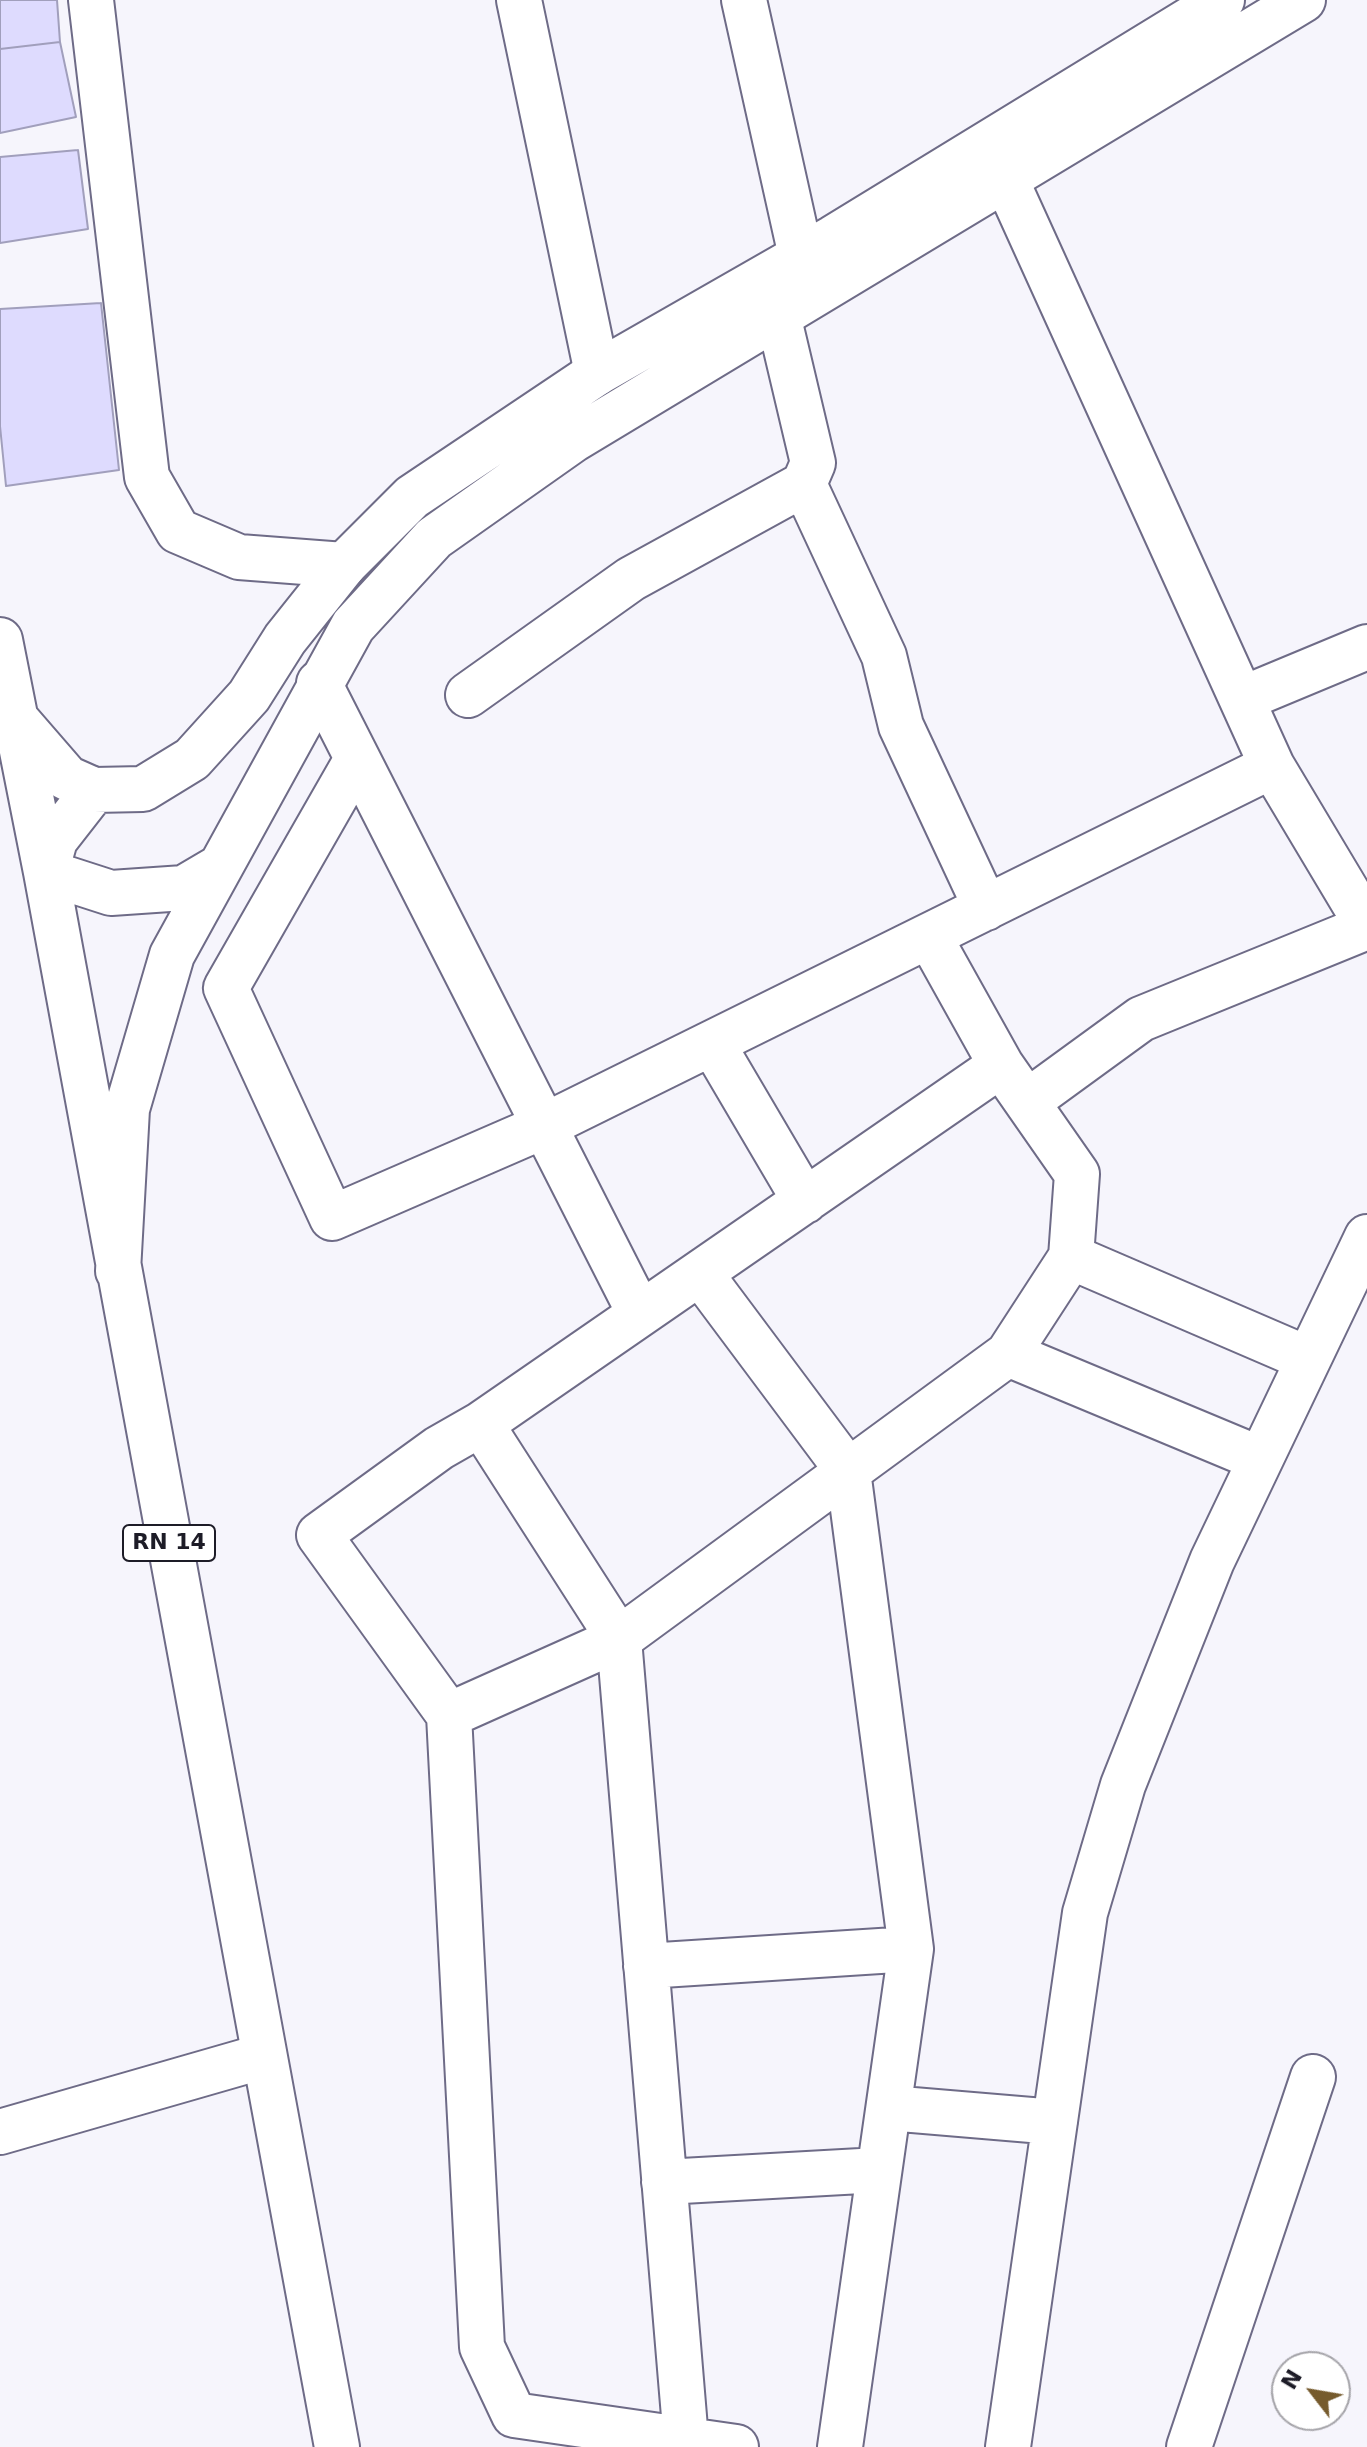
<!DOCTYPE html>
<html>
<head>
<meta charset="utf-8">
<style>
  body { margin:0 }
  #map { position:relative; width:1367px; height:2447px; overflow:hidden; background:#f6f5fc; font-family:"DejaVu Sans",sans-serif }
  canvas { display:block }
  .north { position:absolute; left:1271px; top:2351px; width:80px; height:80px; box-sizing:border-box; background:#fff; border:2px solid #a5a4a9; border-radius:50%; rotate:301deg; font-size:22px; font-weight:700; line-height:32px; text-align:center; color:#1d1c27 }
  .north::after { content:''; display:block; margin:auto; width:28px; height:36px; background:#765b2d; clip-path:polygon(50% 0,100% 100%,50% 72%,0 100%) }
</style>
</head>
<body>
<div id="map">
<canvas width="1367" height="2447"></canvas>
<div class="north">N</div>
</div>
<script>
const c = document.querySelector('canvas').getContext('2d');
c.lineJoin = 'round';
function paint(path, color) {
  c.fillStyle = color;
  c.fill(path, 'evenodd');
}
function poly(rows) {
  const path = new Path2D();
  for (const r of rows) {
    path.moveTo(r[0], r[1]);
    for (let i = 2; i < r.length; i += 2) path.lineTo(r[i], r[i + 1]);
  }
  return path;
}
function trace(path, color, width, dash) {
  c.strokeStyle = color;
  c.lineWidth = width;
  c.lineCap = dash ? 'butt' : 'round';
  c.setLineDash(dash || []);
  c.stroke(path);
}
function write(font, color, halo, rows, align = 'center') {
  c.font = font + ' "DejaVu Sans",sans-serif';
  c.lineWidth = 6;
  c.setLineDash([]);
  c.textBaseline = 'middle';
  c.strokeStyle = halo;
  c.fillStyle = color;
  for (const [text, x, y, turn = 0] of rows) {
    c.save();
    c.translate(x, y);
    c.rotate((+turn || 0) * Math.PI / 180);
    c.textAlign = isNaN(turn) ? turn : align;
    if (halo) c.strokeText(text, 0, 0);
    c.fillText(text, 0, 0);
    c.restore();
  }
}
const building = poly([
  [0,0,57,0,60,42,0,49,0,0],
  [60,42,76,117,0,133,0,49,60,42],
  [78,150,88,229,0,243,0,157,78,150],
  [101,303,119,470,6,486,0,426,0,309,101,303]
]);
paint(building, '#dedbfe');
trace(building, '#a19fbc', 2);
const minor = poly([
  [91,0,147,477,178,531,239,557,344,565],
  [519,0,597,373],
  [744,0,801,256],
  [804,484,884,656,901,726,986,908],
  [319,683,640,1314],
  [468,695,631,579,804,484,813,463,778,315],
  [1242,699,1367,647],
  [357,759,226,988,332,1218,544,1126,1272,766,1006,180],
  [1272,766,1367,925],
  [929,936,1001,1065],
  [712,1043,805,1201],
  [1027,1102,1141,1019,1367,927],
  [1071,1257,1308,1359],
  [700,1273,848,1471,911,1949,840,2447],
  [1008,1354,1260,1459],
  [481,1424,619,1639,686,2440],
  [449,1715,619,1639,1008,1354,1071,1257,1077,1174,1001,1065,481,1424,439,1448,319,1535,449,1715,482,2347,514,2415,736,2447],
  [646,1966,911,1949],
  [889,2108,1055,2122],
  [0,2132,264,2056],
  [664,2182,879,2170],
  [1008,2447,1085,1913,1123,1785,1212,1561,1367,1237],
  [1189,2447,1313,2077]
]);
const major = poly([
  [0,640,46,872,337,2447],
  [15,718,67,778,94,790,143,789,192,759,249,696,285,639,344,565,412,497,597,373,833,238,1222,0],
  [94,790,55,840,46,872,111,893,184,888,218,868],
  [118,1271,127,1109,172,955,353,626,434,538,573,440,1303,0]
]);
trace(minor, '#6e6b87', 48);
trace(major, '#6e6b87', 48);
trace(minor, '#fff', 44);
trace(major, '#fff', 44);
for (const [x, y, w] of [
  [169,1543,92]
]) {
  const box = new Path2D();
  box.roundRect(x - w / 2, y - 18, w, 36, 6);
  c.fillStyle = '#fff';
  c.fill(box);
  trace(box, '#1d1c27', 2);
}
write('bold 22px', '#1d1c27', null, [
  ["RN 14",169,1543]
]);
</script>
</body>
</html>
